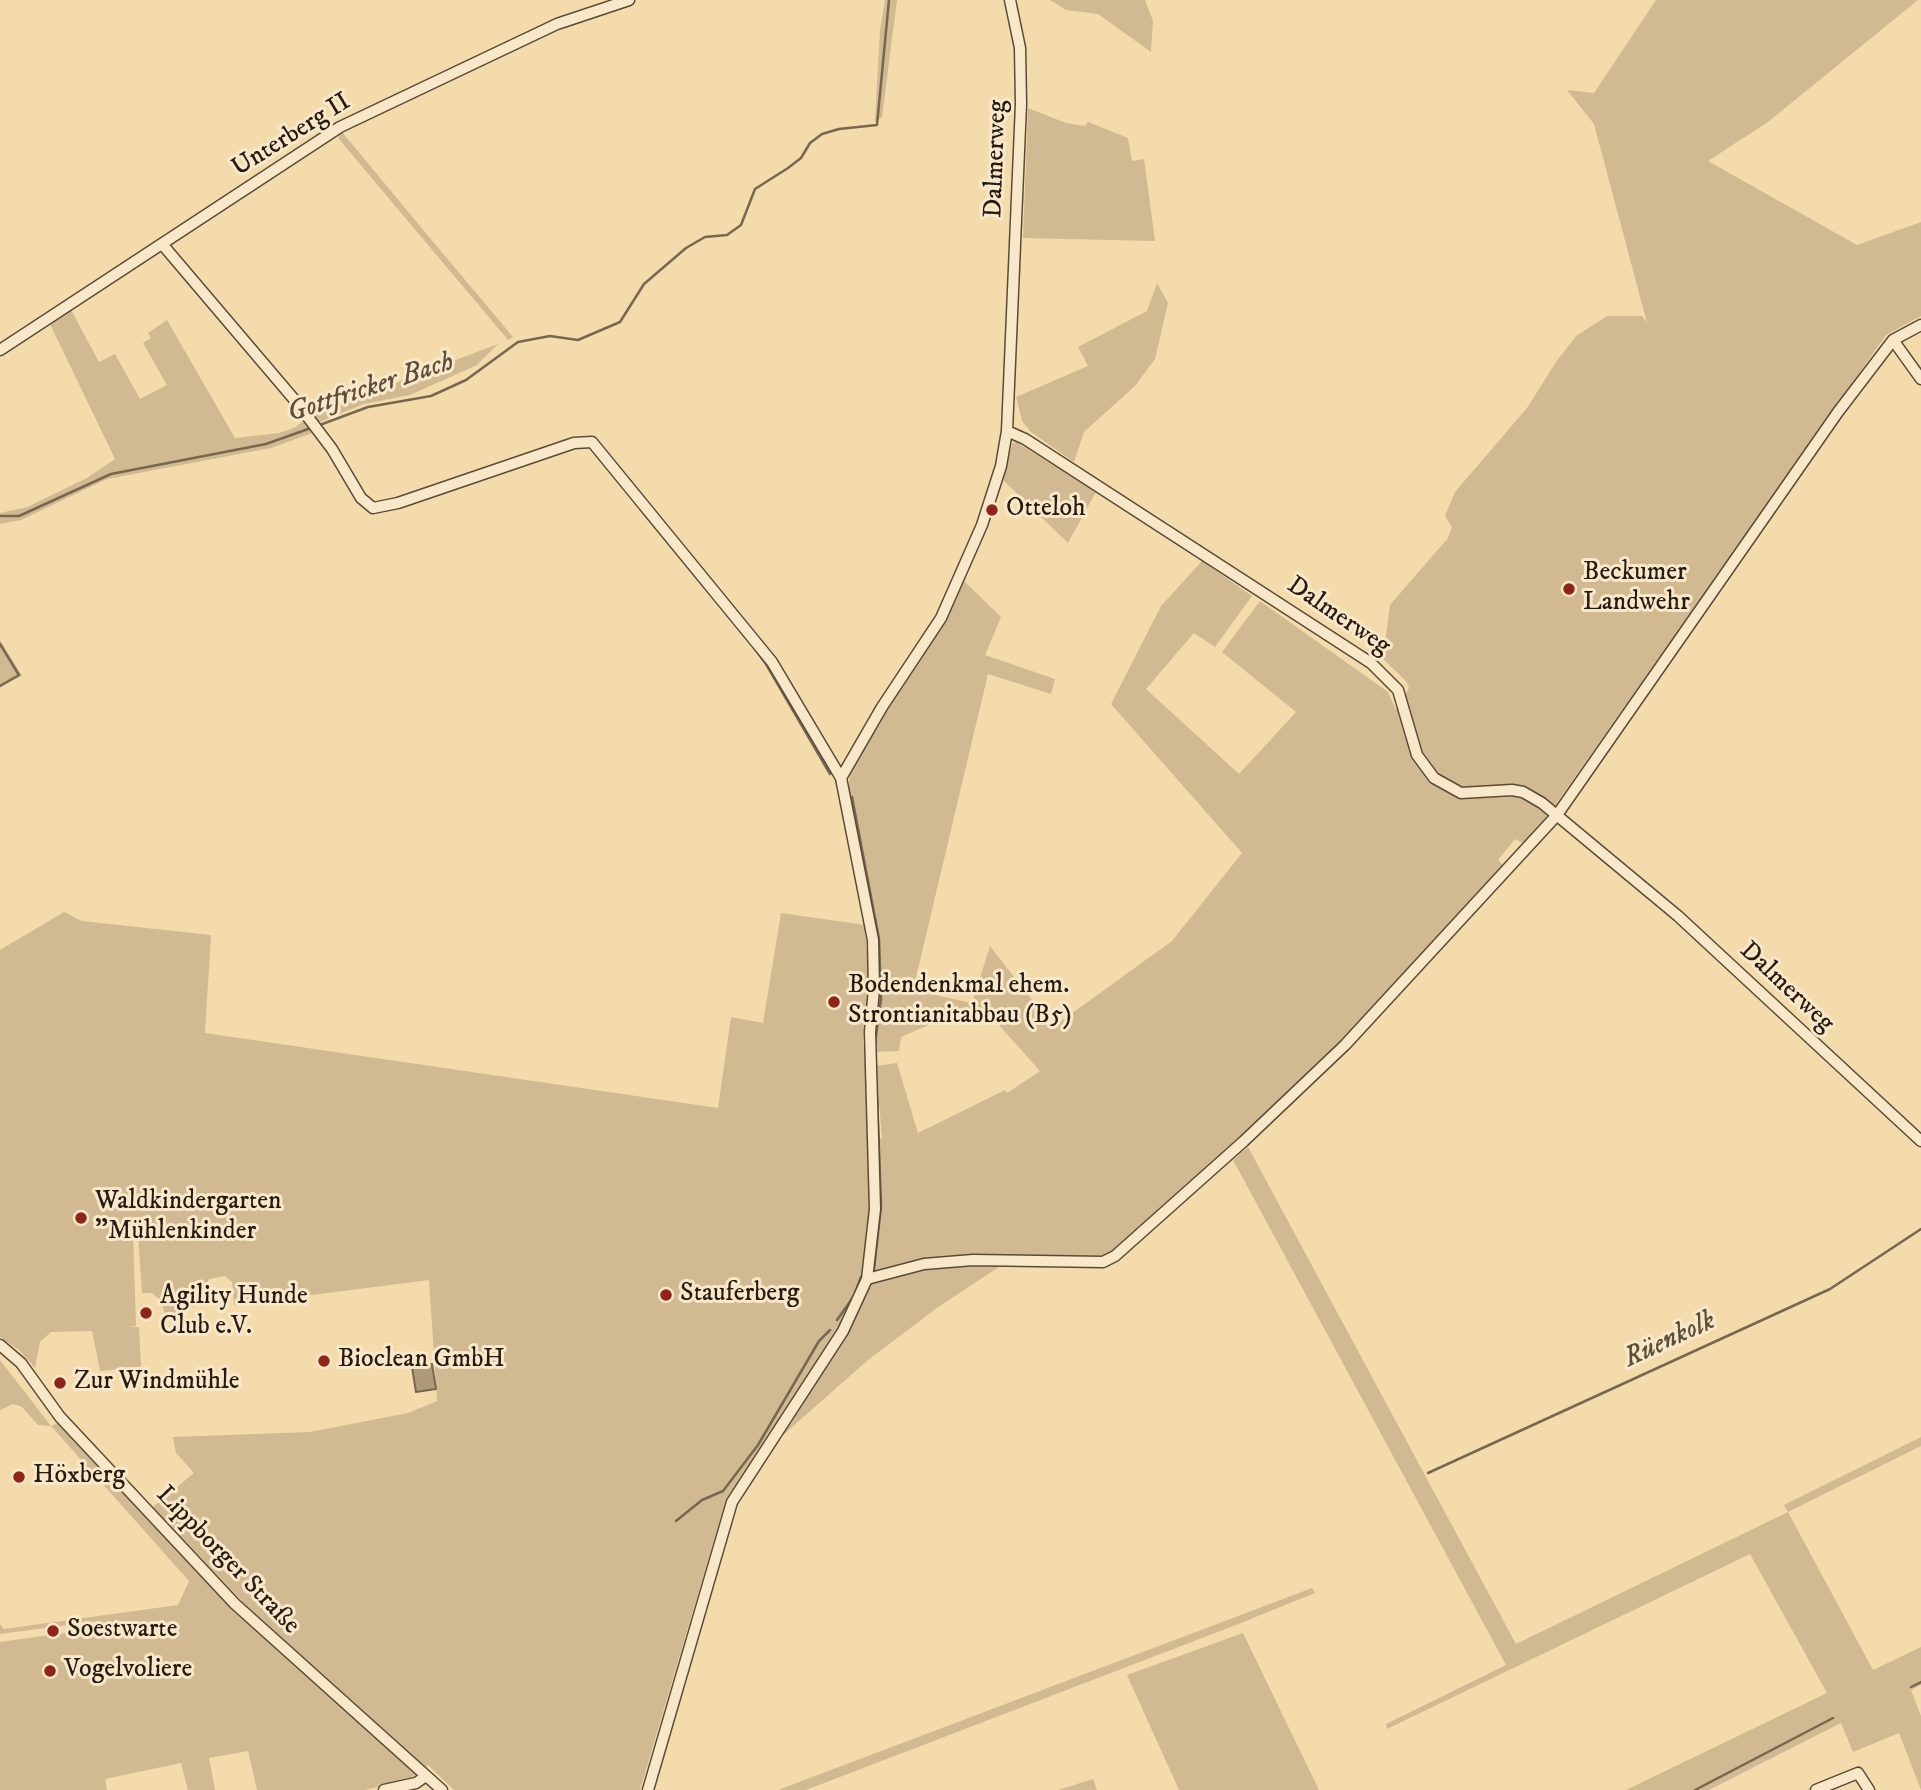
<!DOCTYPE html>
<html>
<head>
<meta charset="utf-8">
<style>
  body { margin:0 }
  canvas { display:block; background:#f4dbac }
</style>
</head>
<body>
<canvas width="1921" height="1790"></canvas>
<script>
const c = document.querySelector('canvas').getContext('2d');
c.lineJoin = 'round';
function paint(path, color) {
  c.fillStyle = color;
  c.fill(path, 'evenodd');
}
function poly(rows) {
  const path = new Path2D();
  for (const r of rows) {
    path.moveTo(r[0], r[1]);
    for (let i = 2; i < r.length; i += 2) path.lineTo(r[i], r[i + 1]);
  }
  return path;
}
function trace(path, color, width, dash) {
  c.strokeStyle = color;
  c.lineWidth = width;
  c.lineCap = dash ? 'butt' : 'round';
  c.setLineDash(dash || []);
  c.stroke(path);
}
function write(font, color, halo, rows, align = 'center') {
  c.font = font + ' "IM FELL DW Pica",serif';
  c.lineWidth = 6;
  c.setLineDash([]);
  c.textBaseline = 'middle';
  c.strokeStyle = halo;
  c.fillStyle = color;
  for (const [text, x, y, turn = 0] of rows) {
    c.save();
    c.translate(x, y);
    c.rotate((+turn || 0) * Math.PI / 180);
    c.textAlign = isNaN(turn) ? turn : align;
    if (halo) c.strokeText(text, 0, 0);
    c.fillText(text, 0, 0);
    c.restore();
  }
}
paint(poly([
  [885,0,897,0,882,117,875,122,880,30],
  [1050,0,1145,0,1153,21,1151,52,1098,14,1066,10],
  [1656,0,1918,0,1768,122,1708,161,1857,245,1921,222,1921,316,1886,335,1553,808,1524,844,1515,839,1498,860,1505,867,1344,1044,1113,1253,1094,1260,1017,1255,937,1308,868,1360,756,1459,726,1499,640,1790,454,1790,428,1765,408,1780,365,1790,257,1790,248,1751,209,1758,215,1790,188,1790,181,1763,105,1779,107,1790,0,1790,0,1642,100,1628,99,1621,0,1634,0,1624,4,1629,178,1605,189,1581,51,1426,38,1425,22,1407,13,1404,0,1410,0,1360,51,1426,58,1423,233,1607,242,1601,153,1507,194,1473,176,1453,173,1437,310,1432,408,1413,437,1401,429,1280,234,1305,232,1282,225,1276,209,1279,199,1304,166,1318,161,1301,152,1293,142,1293,138,1236,141,1232,133,1233,136,1326,129,1327,139,1327,141,1367,100,1371,92,1331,51,1332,40,1342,35,1368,19,1350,0,1337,0,950,64,912,82,921,211,935,205,1033,718,1108,731,1017,763,1023,781,913,865,925,869,984,863,1040,872,1135,882,1139,876,1066,897,1063,918,1133,1005,1090,1007,1093,1040,1071,988,1013,977,1022,969,1014,959,1023,952,1015,901,1037,899,1051,874,1052,878,967,850,806,848,786,852,767,962,579,1001,617,985,655,1055,679,1051,694,988,674,913,990,972,1003,990,946,1053,1027,1172,941,1242,853,1111,704,1161,606,1202,561,1252,596,1215,647,1194,633,1146,689,1239,774,1296,712,1222,652,1260,601,1388,692,1396,710,1409,688,1406,681,1380,656,1384,650,1390,605,1448,538,1452,527,1445,516,1455,492,1527,408,1556,362,1576,336,1607,316,1642,316,1647,323,1594,124,1567,90,1594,93],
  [1028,108,1066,123,1085,126,1088,122,1128,138,1132,161,1144,159,1155,241,1023,238],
  [342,132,430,238,513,337,508,340,338,138],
  [1157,283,1168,303,1155,359,1135,386,1084,432,1074,462,1031,432,1022,421,1016,397,1088,366,1078,347,1147,311],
  [70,308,99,362,115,354,140,399,167,385,143,343,151,338,148,333,167,320,235,438,279,433,294,428,305,420,315,432,271,448,107,479,21,520,0,524,0,513,27,507,87,478,115,459,49,322],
  [498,344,477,365,410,395,364,404,317,423,311,415],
  [1016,442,1096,492,1068,543,1003,480,1012,444],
  [0,640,22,676,0,687],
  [1248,1147,1516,1644,1788,1512,1784,1505,1921,1437,1921,1446,1788,1512,1873,1670,1921,1647,1921,1685,1911,1690,1921,1716,1921,1790,1899,1733,1853,1752,1841,1723,1709,1790,1626,1790,1827,1693,1750,1554,1387,1729,1386,1724,1506,1665,1233,1160],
  [1312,1588,1315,1593,1236,1625,806,1790,778,1790],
  [1243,1633,1319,1790,1179,1790,1127,1675],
  [1093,1779,1097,1790,1058,1790]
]), '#d1ba92');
const water = poly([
  [432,1364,436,1389,416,1392,412,1367,432,1364]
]);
paint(water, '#ae9a78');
trace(water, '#786750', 2);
trace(poly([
  [317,426,368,407,431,396,466,380,518,342,550,336,578,340,620,322,644,284,686,248,705,237,727,235,741,225,755,189,788,168,801,158,810,143,822,134,839,129,877,125,889,0],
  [641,510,706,589],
  [0,516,19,516,111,474,266,444,311,428],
  [0,644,19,675,0,686],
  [752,645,766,664,830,774],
  [852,797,879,939,881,999,875,1043],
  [874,1269,881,1206,877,1095],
  [837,1320,854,1296,861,1277],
  [1428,1473,1830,1289,1921,1229],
  [676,1521,702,1500,723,1491,758,1445,819,1341,830,1330],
  [1911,1687,1921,1682],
  [1695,1790,1833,1718]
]), '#786750', 2.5);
const minor = poly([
  [162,244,298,404,332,449,361,498,373,508,398,503,574,443,592,442,772,662,841,778,873,940,874,989,870,1032,875,1209,867,1279,843,1331,732,1502,648,1790],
  [1893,340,1921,379],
  [0,350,340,127,557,24,629,0],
  [1007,431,1025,439,1371,663,1398,690,1417,755,1434,778,1461,793,1512,790,1523,792,1542,803,1678,916,1921,1141],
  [841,778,882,707,941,618,982,525,1001,466,1007,431,1021,104,1020,48,1010,0],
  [867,1279,924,1264,973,1260,1103,1262,1115,1256,1244,1141,1345,1045,1557,815,1838,412,1893,340,1921,325],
  [0,1345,21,1363,60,1417,235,1604,442,1790],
  [384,1790,416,1783,426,1776],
  [1816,1790,1858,1773,1869,1790]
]);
trace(minor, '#5a4b39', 13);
trace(minor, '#f8e8c9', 10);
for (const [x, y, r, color] of [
  [992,510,7,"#8f2418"],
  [1569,589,7,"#8f2418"],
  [834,1002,7,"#8f2418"],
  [81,1218,7,"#8f2418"],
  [666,1295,7,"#8f2418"],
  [146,1313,7,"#8f2418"],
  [324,1361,7,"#8f2418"],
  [60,1383,7,"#8f2418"],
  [19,1477,7,"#8f2418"],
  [53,1631,7,"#8f2418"],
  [50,1671,7,"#8f2418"]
]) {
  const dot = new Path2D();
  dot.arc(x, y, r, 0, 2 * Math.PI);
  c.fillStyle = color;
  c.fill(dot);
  trace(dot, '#f8e8c9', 2.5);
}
write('26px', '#261b13', '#f8e8c9', [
  ["Unterberg II",292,136,-32],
  ["Dalmerweg",997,159,-88],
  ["Dalmerweg",1338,617,34],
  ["Dalmerweg",1786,988,43],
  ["Lippborger Straße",227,1561,46]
]);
write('26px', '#261b13', '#f8e8c9', [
  ["Otteloh",1006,510],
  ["Beckumer",1583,574],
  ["Landwehr",1583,604],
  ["Bodendenkmal ehem.",848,987],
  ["Strontianitabbau (B5)",848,1017],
  ["Waldkindergarten",95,1203],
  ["\"Mühlenkinder",95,1233],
  ["Stauferberg",680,1295],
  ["Agility Hunde",160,1298],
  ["Club e.V.",160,1328],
  ["Bioclean GmbH",338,1361],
  ["Zur Windmühle",74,1383],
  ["Höxberg",33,1477],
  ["Soestwarte",67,1631],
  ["Vogelvoliere",64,1671]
], 'left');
write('italic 28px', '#5c4e3b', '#f8e8c9', [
  ["Gottfricker Bach",371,389,-18],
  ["Rüenkolk",1670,1341,-25]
]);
</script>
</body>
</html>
